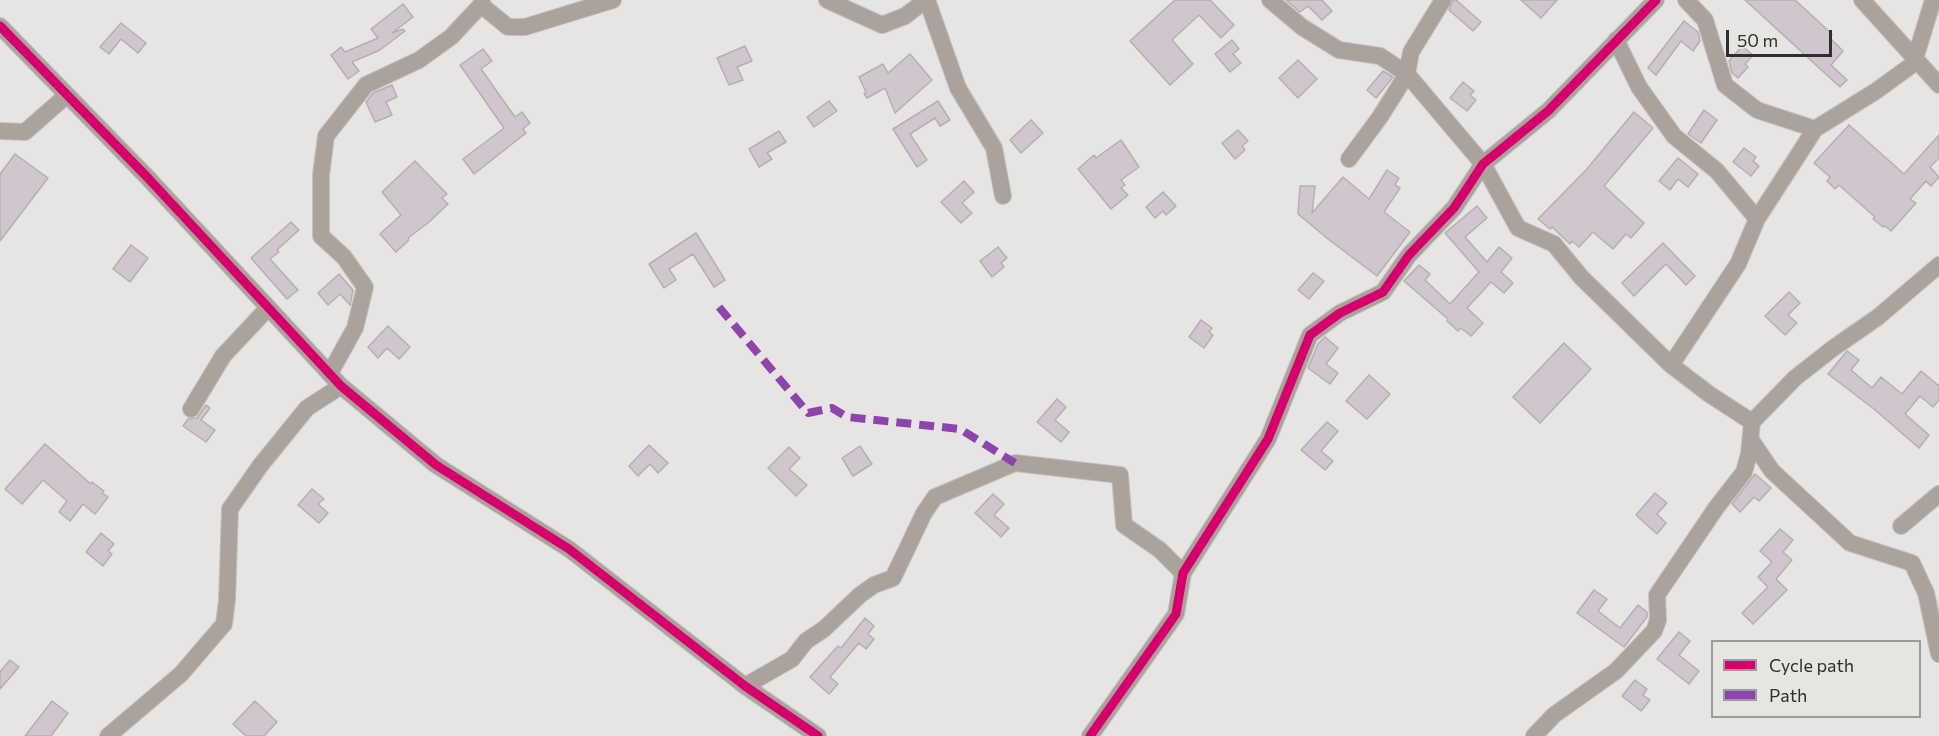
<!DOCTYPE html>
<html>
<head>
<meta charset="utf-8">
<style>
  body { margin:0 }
  #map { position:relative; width:1939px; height:736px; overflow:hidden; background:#e6e5e3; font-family:Commissioner,sans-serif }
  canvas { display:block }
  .legend { position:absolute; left:1711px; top:640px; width:210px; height:78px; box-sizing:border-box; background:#e7e5e2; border:2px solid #9e9c9a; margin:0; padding:8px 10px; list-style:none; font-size:18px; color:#302f2e }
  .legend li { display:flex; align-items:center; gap:12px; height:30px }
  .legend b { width:30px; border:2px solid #9e9c9a }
  .scale { position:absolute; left:1726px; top:30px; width:106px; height:27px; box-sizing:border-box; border:3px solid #302f2e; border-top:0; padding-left:8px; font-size:18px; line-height:21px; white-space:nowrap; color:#302f2e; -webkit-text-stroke:4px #e7e5e2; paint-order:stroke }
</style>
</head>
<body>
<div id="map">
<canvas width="1939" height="736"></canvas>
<ul class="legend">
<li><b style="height:8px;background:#d6006c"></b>Cycle path</li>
<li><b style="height:8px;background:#8e44ad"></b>Path</li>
</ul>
<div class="scale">50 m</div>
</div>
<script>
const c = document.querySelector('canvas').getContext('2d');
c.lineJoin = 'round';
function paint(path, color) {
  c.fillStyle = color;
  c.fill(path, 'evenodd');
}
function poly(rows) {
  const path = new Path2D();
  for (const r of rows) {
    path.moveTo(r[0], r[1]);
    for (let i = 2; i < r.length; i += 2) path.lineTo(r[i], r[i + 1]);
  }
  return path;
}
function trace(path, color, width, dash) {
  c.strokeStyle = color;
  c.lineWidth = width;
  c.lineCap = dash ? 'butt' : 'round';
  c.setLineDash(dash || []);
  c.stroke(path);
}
const building = poly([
  [1175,0,1210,0,1234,25,1221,38,1199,15,1172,40,1193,64,1170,85,1130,41,1175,0],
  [1286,0,1322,0,1332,11,1322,20,1308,6,1300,12,1286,0],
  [1453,0,1456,0,1481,22,1473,31,1449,10,1453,0],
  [1521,0,1557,0,1541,18,1521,0],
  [1745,0,1795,0,1832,34,1829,37,1843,51,1831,65,1847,80,1840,87,1745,0],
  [403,4,413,17,392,33,403,29,405,31,380,50,352,62,359,71,348,79,331,55,341,47,345,52,378,38,371,29,403,4],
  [1684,21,1698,32,1700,41,1693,51,1681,41,1656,75,1648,68,1684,21],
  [121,23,146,43,138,53,121,39,109,54,100,47,121,23],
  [1232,40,1239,49,1233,54,1241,63,1230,72,1215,54,1232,40],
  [745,46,752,61,737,67,743,80,729,85,717,58,745,46],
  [1742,46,1753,55,1745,64,1748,67,1738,78,1732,73,1729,61,1742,46],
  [483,49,492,61,481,69,515,117,522,112,530,123,523,129,526,133,474,174,463,159,504,128,460,65,483,49],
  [910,54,932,80,895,113,885,88,867,98,864,94,866,92,859,77,883,64,888,73,910,54],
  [1298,60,1317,79,1298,98,1279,78,1298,60],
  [1383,71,1393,77,1376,98,1367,90,1383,71],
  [1463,82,1474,91,1470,95,1476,100,1467,111,1450,98,1463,82],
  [392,85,397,97,386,102,392,115,375,122,366,102,373,93,392,85],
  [829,101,837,111,814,127,807,117,829,101],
  [938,101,950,120,940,126,935,118,910,134,927,160,917,167,893,129,938,101],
  [1704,110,1717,120,1701,143,1688,134,1704,110],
  [1634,112,1653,128,1604,186,1644,223,1631,238,1626,234,1613,249,1593,232,1579,247,1572,241,1570,244,1552,227,1550,229,1538,219,1586,170,1634,112],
  [1031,120,1043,133,1021,153,1010,140,1031,120],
  [1849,125,1904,174,1939,135,1939,158,1930,167,1939,177,1931,186,1926,181,1910,199,1916,203,1891,231,1885,226,1883,227,1873,219,1875,217,1839,185,1835,189,1827,181,1830,177,1814,163,1849,125],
  [1238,130,1248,141,1242,146,1245,150,1235,159,1222,143,1238,130],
  [779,131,786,142,767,153,772,159,759,167,749,149,779,131],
  [1121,140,1139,167,1121,180,1125,185,1121,188,1128,195,1111,209,1078,169,1094,155,1096,158,1121,140],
  [1744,148,1756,157,1753,161,1759,166,1751,176,1733,162,1744,148],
  [15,154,48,178,0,241,0,174,15,154],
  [1678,158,1698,174,1688,187,1678,179,1670,190,1659,181,1678,158],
  [415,161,447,194,442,198,448,204,428,223,408,238,409,240,396,252,380,234,401,215,382,192,415,161],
  [1387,170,1399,178,1395,185,1400,188,1384,212,1410,232,1377,276,1328,239,1298,214,1300,186,1315,186,1312,213,1343,177,1369,199,1387,170],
  [964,181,974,192,962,203,972,213,961,223,941,202,964,181],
  [1163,192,1176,206,1166,215,1163,211,1155,218,1146,207,1163,192],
  [1477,206,1487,218,1465,237,1487,262,1499,247,1512,258,1501,272,1513,283,1504,293,1491,282,1467,308,1483,323,1471,336,1461,328,1458,331,1447,321,1448,319,1404,281,1419,265,1430,274,1425,280,1450,304,1479,272,1445,233,1477,206],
  [291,222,299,230,277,250,279,252,270,259,298,290,287,299,251,258,291,222],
  [696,233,725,280,714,287,693,254,669,269,676,280,664,288,649,264,696,233],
  [1663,243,1695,276,1686,285,1666,264,1634,296,1622,283,1663,243],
  [131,245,148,258,130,282,113,269,131,245],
  [998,247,1007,258,1001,263,1004,267,992,277,980,261,998,247],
  [1313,273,1324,281,1309,299,1298,290,1313,273],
  [339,274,353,290,350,305,340,294,328,305,318,293,339,274],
  [1789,292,1800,303,1788,315,1797,323,1785,335,1765,316,1789,292],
  [1201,320,1212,328,1209,332,1213,335,1204,348,1189,337,1201,320],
  [388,326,410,347,399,359,387,348,378,358,368,347,388,326],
  [1325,337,1338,348,1326,364,1338,373,1330,384,1308,368,1318,344,1325,337],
  [1564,343,1591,369,1540,423,1513,397,1564,343],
  [1847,351,1859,360,1851,370,1872,388,1881,377,1902,394,1921,371,1939,386,1939,400,1933,407,1920,396,1905,414,1929,435,1919,448,1874,409,1828,374,1847,351],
  [1369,375,1390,394,1367,419,1346,401,1369,375],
  [1057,399,1066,407,1055,420,1069,432,1061,442,1037,422,1057,399],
  [206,405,210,408,201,420,215,430,206,442,183,426,188,419,197,418,206,405],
  [1327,422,1338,431,1321,451,1333,461,1325,470,1301,450,1327,422],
  [45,444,91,484,92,482,104,491,102,493,108,497,95,514,83,504,70,521,59,512,67,501,43,480,22,504,5,489,45,444],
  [649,445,668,463,658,473,650,464,638,476,629,466,649,445],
  [860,446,872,464,853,476,842,458,860,446],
  [789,447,800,458,789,469,807,485,796,496,768,468,789,447],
  [1755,474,1771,488,1759,501,1754,497,1740,512,1732,504,1755,474],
  [312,489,324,499,318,504,328,513,319,523,298,505,312,489],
  [1655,493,1667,503,1657,514,1666,523,1657,534,1636,515,1655,493],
  [993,494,1004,504,994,515,1009,528,1001,537,975,513,993,494],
  [1780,529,1793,540,1783,552,1792,560,1776,579,1787,590,1753,624,1742,613,1768,587,1758,577,1772,562,1760,551,1780,529],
  [101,533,114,544,108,551,112,554,103,566,86,552,101,533],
  [1594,590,1607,599,1598,611,1620,628,1638,605,1647,612,1647,617,1624,647,1577,613,1594,590],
  [865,618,874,626,868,634,874,639,866,649,859,643,830,677,838,684,829,694,810,677,838,646,841,648,865,618],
  [1679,632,1690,641,1679,655,1699,671,1689,684,1657,659,1679,632],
  [10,660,19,667,0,689,0,672,10,660],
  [1635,680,1647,689,1643,695,1650,700,1641,711,1622,696,1635,680],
  [52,701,68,713,51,736,25,736,52,701],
  [255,701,277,722,264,736,246,736,233,724,255,701]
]);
paint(building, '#d1c5d0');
trace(building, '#b2b1b0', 1.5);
const street = poly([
  [827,0,882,25,905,16,926,0],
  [927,0,958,88,994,148,1003,196],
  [1270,0,1302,27,1339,50,1380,56,1407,74,1483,164,1518,228,1554,244,1581,277,1671,365,1709,394,1752,422],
  [1686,0,1705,20,1725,85,1757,110,1815,129],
  [1862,0,1939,85],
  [481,5,508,27,525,27,613,0],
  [0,26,148,178,341,386,436,465,569,549,745,686,818,736],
  [1616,40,1639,87,1674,136,1717,171,1757,219],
  [1915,59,1933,0],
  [0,131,25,132,67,95],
  [1349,159,1380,117,1407,74,1411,52,1443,0],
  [1671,365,1738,264,1757,219,1815,129,1876,91,1916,62],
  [330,373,355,328,365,287,344,257,321,236,321,175,326,136,366,85,419,60,451,37,481,5,482,0],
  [191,409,223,356,268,308],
  [1751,440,1772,471,1850,543,1912,563,1926,593,1939,654],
  [1901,526,1939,494],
  [745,686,792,659,806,641,824,629,860,595,874,585,893,578,924,513,935,497,1015,463,1120,475,1124,525,1160,550,1183,573],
  [108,736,181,674,224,624,227,600,230,509,260,466,307,408,341,386],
  [1090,736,1176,614,1183,573,1268,439,1310,335,1340,313,1383,292,1409,255,1454,208,1483,164,1548,111,1656,0],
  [1534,736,1554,715,1616,671,1654,631,1658,620,1657,595,1716,508,1744,472,1749,454,1752,422,1795,378,1832,349,1878,317,1939,265]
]);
trace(street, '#c1c1c0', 18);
trace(street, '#aca29c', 16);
trace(poly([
  [719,307,808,413,832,408,847,417,960,429,1015,463]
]), '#8e44ad', 8, [15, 8]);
trace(poly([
  [0,26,148,178,341,386,436,465,569,549,745,686,818,736],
  [1090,736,1176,614,1183,573,1268,439,1310,335,1340,313,1383,292,1409,255,1454,208,1483,164,1548,111,1656,0]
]), '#d6006c', 9);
</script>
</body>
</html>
